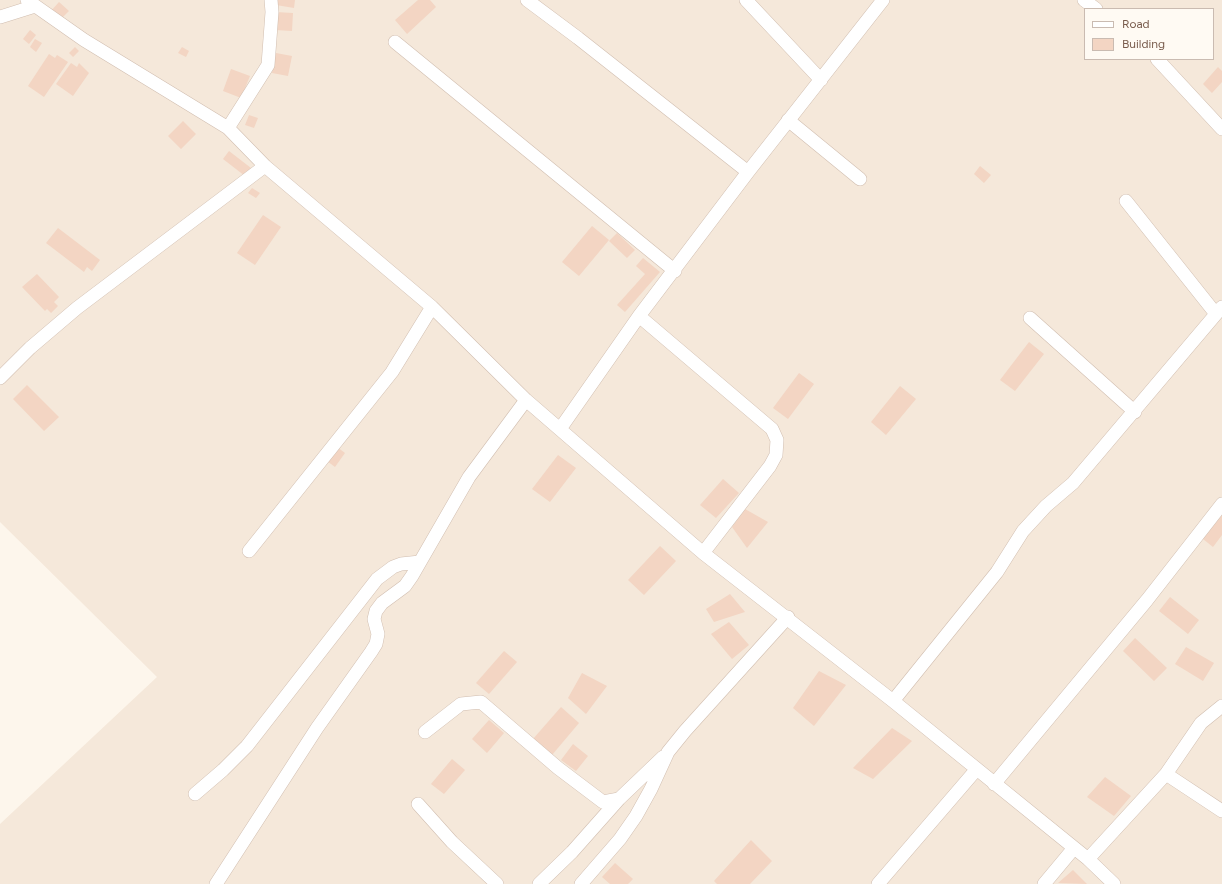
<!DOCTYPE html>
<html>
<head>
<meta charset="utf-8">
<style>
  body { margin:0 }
  #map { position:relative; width:1222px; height:884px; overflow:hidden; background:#fdf6ec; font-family:Figtree,sans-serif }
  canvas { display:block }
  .legend { position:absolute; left:1084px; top:8px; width:130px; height:52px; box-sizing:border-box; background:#fffaf3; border:1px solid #cabbb1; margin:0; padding:5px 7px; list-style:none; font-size:12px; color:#7a5c4d }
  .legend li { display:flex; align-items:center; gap:8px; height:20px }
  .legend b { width:20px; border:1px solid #cabbb1 }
</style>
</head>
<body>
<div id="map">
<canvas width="1222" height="884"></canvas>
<ul class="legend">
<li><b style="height:5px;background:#fff"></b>Road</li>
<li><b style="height:11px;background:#f3d5c3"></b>Building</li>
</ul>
</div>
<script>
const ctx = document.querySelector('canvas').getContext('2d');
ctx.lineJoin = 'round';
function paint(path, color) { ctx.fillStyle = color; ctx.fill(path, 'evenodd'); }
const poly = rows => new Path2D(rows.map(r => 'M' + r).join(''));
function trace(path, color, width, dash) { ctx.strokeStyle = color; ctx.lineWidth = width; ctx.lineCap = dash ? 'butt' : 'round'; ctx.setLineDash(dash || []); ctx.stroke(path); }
const residential = poly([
  [0,0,1222,0,1222,884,0,884,0,824,157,677,0,522],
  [1085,9,1213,9,1213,59,1085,59]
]);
const building = poly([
  [277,0,295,0,294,8,276,5],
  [418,0,430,0,436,7,407,34,395,20],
  [59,2,69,11,61,19,51,11],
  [276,12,293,13,292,31,275,30],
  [30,30,36,35,29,44,23,39],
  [35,39,42,43,36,52,30,47],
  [75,47,79,51,73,57,69,53],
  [182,47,189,51,186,57,178,53],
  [276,53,292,56,288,76,272,73],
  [49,54,55,58,57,55,68,62,44,97,28,86],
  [71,63,77,67,79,63,89,73,73,96,56,84],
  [1218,67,1222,71,1222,82,1212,93,1203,84],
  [231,69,250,76,241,98,223,91],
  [249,115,258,118,254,128,245,125],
  [183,121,196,134,181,149,168,136],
  [229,151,251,168,245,176,223,159],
  [980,166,991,175,984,183,974,174],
  [252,188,260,193,256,198,248,193],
  [263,215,281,227,255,265,237,253],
  [592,226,609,240,579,276,562,262],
  [58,228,100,260,92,271,87,267,84,272,46,243],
  [617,233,635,250,627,258,609,241],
  [643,258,660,272,625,312,617,305,645,274,636,266],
  [37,274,59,297,54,302,58,306,51,313,47,309,45,311,22,287],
  [1029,342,1044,354,1015,391,1000,380],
  [799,373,814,384,788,419,773,408],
  [27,385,59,417,44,431,13,399],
  [900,386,916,399,886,435,871,422],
  [337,447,345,453,335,467,327,461],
  [558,455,576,468,550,502,532,489],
  [723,479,739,493,716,518,700,505],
  [745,509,768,522,747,548,732,527],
  [1222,515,1222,535,1213,547,1203,539],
  [660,546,676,561,644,595,628,580],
  [730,594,745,612,714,622,706,609],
  [1170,597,1199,620,1188,634,1159,611],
  [729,622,749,645,732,659,711,634],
  [1135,638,1167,668,1154,681,1123,651],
  [1186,647,1214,663,1203,681,1175,664],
  [504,651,517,662,489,694,476,683],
  [819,671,846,685,814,726,793,708],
  [582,673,607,686,586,714,568,698],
  [561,707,579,723,552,755,533,739],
  [489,720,504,733,487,753,472,739],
  [892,728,912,741,873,779,853,768],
  [573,744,588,756,576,771,561,760],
  [452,759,465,770,444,794,431,784],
  [1105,777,1131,796,1114,816,1087,797],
  [751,840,772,861,750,884,717,884,714,881],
  [615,863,633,879,628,884,610,884,602,877],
  [1073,870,1087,884,1058,883]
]);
const minor = poly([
  [27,0,84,40,228,128,265,166,432,307,526,400,703,553,893,701,1088,859,1114,884],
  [527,0,578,38,748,172],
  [746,0,821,80],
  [1084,0,1096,9],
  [0,17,35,6],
  [395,42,675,271],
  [1157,59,1222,129],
  [788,120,860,179],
  [228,128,268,65,272,12,271,0],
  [1126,201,1216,314],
  [639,316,772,429,777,440,776,455,770,466,703,553],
  [1030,318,1135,412],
  [0,378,30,348,77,308,265,166],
  [560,429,639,316,748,172,883,0],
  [249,551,392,372,432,307],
  [893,701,997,572,1023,531,1046,506,1073,483,1222,307],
  [425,732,461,704,481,702,558,768,603,802,619,799,663,757],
  [1166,774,1201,723,1222,706],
  [994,784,1147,600,1222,504],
  [195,794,223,770,247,746,377,579,393,567,401,564,420,562],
  [418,804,452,842,497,884],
  [1088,859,1166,774,1222,811],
  [216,884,317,728,371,652,376,644,378,634,374,619,376,611,382,603,405,586,412,576,469,477,526,400],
  [539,884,572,852,619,799],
  [581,884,620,839,636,816,651,789,668,752,685,731,788,617],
  [878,884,976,770],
  [1044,884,1074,848]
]);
paint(residential, '#f5e8da');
paint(building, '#f3d5c3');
trace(minor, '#d1beb0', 14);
trace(minor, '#fff', 13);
</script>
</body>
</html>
